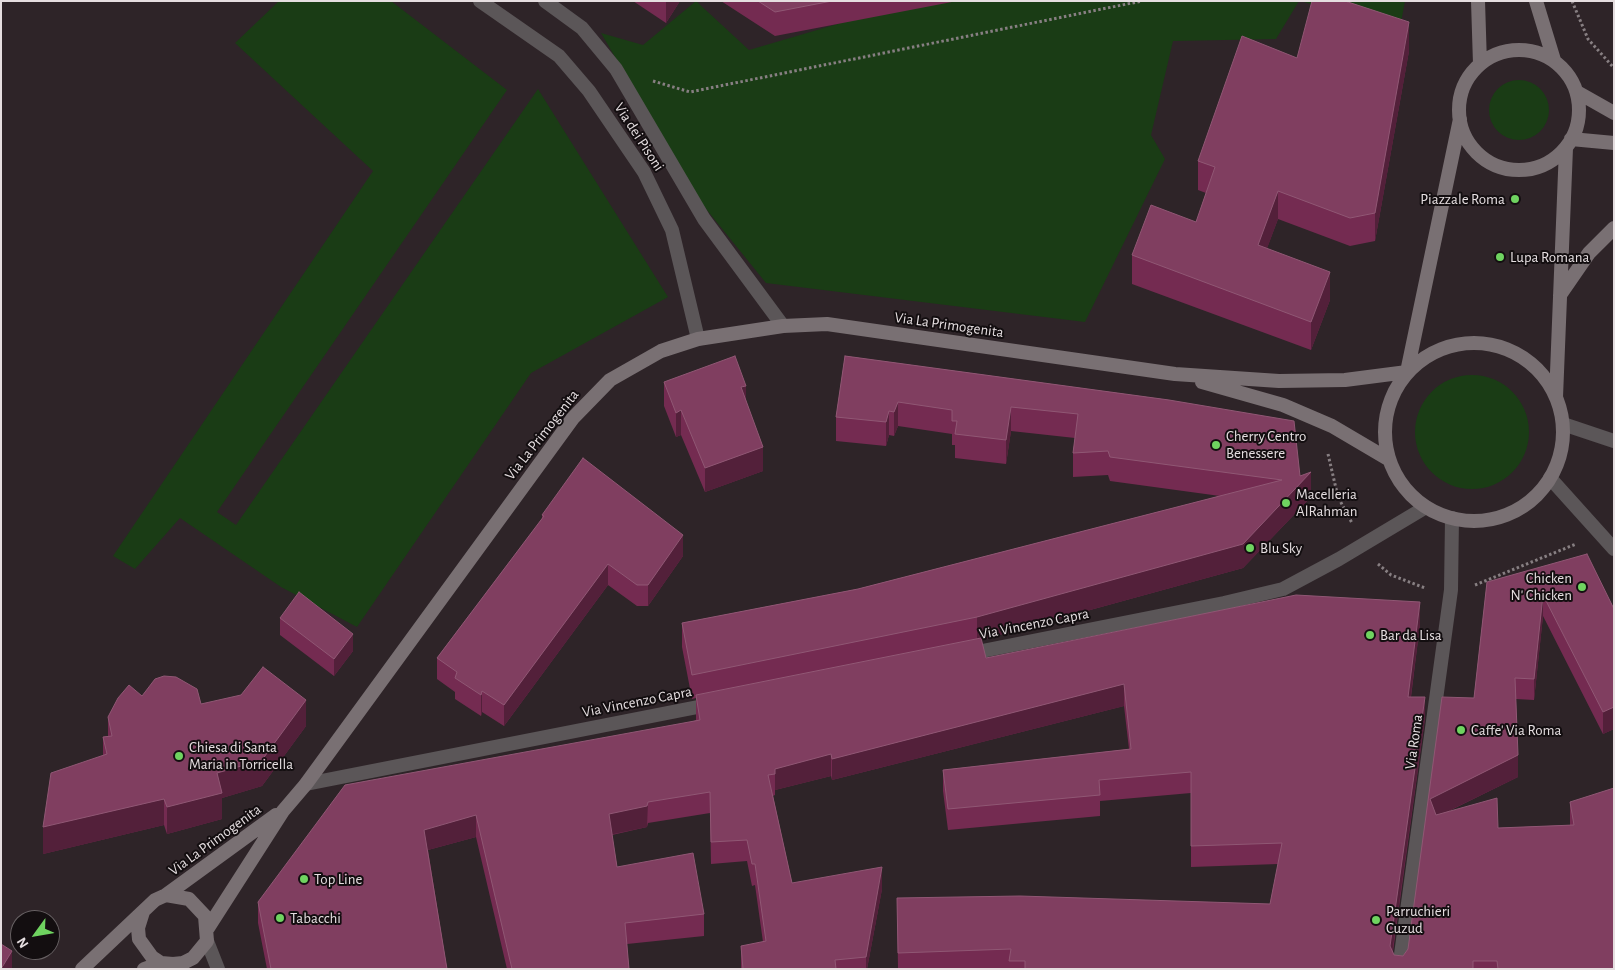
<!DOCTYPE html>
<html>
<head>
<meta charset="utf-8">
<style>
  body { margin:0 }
  #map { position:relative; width:1615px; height:970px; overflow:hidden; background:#2e2428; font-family:"Alegreya Sans",sans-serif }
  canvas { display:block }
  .frame { position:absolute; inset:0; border:2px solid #e5dee0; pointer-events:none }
  .north { position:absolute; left:10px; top:910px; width:50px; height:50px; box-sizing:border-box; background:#130e10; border:1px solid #676163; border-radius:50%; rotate:238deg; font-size:14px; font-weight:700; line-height:20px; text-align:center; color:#e5dee0 }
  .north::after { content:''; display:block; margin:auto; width:18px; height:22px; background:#6fd360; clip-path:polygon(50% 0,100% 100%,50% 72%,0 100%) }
</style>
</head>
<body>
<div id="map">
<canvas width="1615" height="970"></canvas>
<div class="frame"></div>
<div class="north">N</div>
</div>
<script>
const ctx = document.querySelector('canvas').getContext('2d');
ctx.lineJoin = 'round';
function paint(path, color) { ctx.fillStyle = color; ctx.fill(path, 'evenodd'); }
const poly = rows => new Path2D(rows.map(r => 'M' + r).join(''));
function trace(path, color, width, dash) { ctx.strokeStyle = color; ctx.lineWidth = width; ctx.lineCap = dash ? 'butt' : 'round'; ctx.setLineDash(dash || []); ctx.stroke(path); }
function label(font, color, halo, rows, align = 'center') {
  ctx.font = font + ' "Alegreya Sans",sans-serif'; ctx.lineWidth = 4; ctx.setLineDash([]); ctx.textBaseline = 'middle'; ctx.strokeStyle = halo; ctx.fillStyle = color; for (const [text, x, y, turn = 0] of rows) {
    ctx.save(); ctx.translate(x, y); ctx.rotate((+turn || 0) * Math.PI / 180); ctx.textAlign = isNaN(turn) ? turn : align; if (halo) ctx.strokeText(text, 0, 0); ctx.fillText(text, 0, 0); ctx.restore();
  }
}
const green = poly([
  [279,1,391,1,507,90,217,512,236,525,538,89,668,297,531,373,357,627,281,587,180,518,135,569,113,556,373,171,235,43],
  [696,1,749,50,916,1,1299,1,1276,39,1173,41,1151,135,1165,159,1085,322,766,283,698,199,601,33,643,45],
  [1301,1,1405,1,1399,33],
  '1489 110a30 30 0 1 1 60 0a30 30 0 1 1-60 0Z',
  '1415 432a57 57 0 1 1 114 0a57 57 0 1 1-114 0Z'
]);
const path = poly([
  [1572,1,1588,39,1614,68],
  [653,81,690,92,1142,1],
  [1328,454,1338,497,1352,523],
  [1378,564,1391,575,1425,588],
  [1475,585,1576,544]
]);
const minor = poly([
  [480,1,559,56,589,91,644,172,672,230,698,339],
  [545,1,582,28,616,69,704,219,783,326],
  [1563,424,1614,441],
  [1550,478,1614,549],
  [967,654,1224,603,1283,589,1339,559,1426,507],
  [306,784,713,704],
  [207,941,218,969],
  [1399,969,1451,590,1452,518]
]);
const secondary = poly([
  [1478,1,1480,64],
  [1536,1,1554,60],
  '1459 110a60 60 0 1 1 120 0a60 60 0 1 1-120 0Z',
  [1577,92,1614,113],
  [1571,139,1614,143],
  [1560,295,1589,253,1614,228],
  '1385 432a89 89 0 1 1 178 0a89 89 0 1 1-178 0Z',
  [1202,382,1283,405,1332,426,1388,459],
  [1556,397,1566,148],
  [143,912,138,928,139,939,152,957,161,963,173,964,183,963,193,958,207,941,205,916,189,899,166,895],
  [208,928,283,811,306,784,573,418,610,380,661,351,698,339,783,326,827,324,1175,374,1279,381,1345,380,1407,372,1460,119],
  [82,969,155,900,166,895,276,815],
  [144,969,161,963]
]);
const wall = poly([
  [633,1,680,1,666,23],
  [721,1,957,1,775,36],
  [1409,51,1375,241,1350,246,1278,219,1267,248,1330,300,1311,350,1132,284,1132,255,1196,222,1206,193,1198,190,1198,161,1297,58],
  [845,356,1169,400,1300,476,1311,497,1243,568,981,640,986,658,1420,624,1411,697,1425,718,1393,951,1394,955,1403,956,1408,949,1474,698,1487,582,1614,609,1614,729,1603,734,1543,616,1534,700,1516,699,1518,777,1447,812,1498,828,1570,825,1570,802,1614,969,898,969,897,898,1270,904,1278,864,1191,867,1191,793,1100,801,1100,816,948,830,943,791,943,770,1129,749,1124,706,832,780,831,776,775,790,775,795,773,796,792,883,882,889,867,969,741,969,741,946,763,942,755,885,752,886,747,861,711,864,710,813,648,823,647,827,612,835,617,867,704,914,704,936,627,944,629,969,507,969,476,837,428,850,447,969,267,969,258,923,258,902,696,720,696,698,692,699,682,647,682,623,858,589,1220,496,1110,481,1108,475,1073,477,1073,453,1075,438,1011,431,1006,464,955,458,955,445,952,445,952,434,898,426,894,436,889,435,886,446,836,441,836,417],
  [664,382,746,400,763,471,705,492,681,435,676,437,664,406],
  [542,515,683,556,648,606,637,606,608,585,504,726,482,712,481,716,455,699,455,692,437,679,437,658,542,519],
  [280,618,353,651,334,676,280,635],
  [142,696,201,704,306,726,262,786,222,798,222,819,167,834,164,825,43,854,103,755,103,737,108,736,108,717]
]);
const shadedWall = poly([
  [666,1,680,1,666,23],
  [1409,22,1409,51,1375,241,1375,213],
  [1278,191,1278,219,1258,273,1258,245],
  [1330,272,1330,300,1311,350,1311,322],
  [746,386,746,410,741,387],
  [898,402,898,426,894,436,894,412],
  [1011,407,1011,431,1006,464,1006,440],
  [681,410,681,435,676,437,676,413],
  [889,411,889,435,886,446,886,422],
  [763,447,763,471,705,492,705,468],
  [1311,472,1311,497,1243,568,977,641,977,617],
  [683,535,683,556,648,606,648,585],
  [608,564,608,585,504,726,504,705],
  [1543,595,1543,616,1534,700,1534,679],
  [1420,602,1420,624,1408,718,1408,697],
  [353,634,353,651,334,676,334,659],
  [1124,684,1124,706,832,780,832,759],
  [482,691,482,712,481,716,481,695],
  [1425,697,1425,718,1390,968,1390,946],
  [306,700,306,726,262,786,222,798,222,819,167,834,167,807],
  [1614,707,1614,729,1603,734,1603,712],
  [831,754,831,776,775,790,775,769],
  [1518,755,1518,777,1430,820,1430,799],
  [164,799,164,825,43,854,43,827],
  [648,802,647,827,609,835,609,814],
  [476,815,476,837,424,851,424,830],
  [882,867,882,889,867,969,866,969,866,957],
  [12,951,12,969,1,969]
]);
const building = poly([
  [758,1,832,1,775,12,758,1],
  [1312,1,1345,1,1409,22,1375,213,1350,218,1278,191,1258,245,1330,272,1311,322,1132,255,1151,205,1196,222,1215,167,1198,161,1242,36,1297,58,1312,1],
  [735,356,746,386,741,387,763,447,705,468,681,410,676,413,664,382,735,356],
  [845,356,1169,400,1294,421,1300,476,1311,472,1243,544,977,617,692,675,682,623,858,589,1282,480,1110,457,1108,451,1073,453,1078,414,1011,407,1006,440,955,434,957,421,952,421,952,410,898,402,894,412,889,411,886,422,836,417,845,356],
  [583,458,683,535,648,585,637,585,608,564,504,705,482,691,481,695,455,678,457,672,437,658,544,516,542,515,583,458],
  [1587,554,1614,609,1614,707,1603,712,1543,595,1534,679,1515,678,1518,755,1430,799,1436,815,1497,798,1498,828,1574,825,1570,802,1614,788,1614,969,1498,969,1497,961,1473,961,1473,969,1025,969,1025,961,1009,961,1011,949,898,953,897,898,1020,896,1270,904,1282,843,1191,846,1191,772,1099,780,1100,795,948,809,943,770,1131,749,1124,684,832,759,831,754,775,769,775,774,768,775,792,883,882,867,866,957,835,960,836,969,743,969,741,946,766,941,755,864,752,864,747,840,711,842,710,792,648,802,647,806,609,814,617,867,693,853,704,914,625,923,629,969,512,969,476,815,424,830,447,969,271,969,258,902,345,785,700,720,696,695,981,638,986,658,1296,595,1420,602,1408,697,1425,697,1390,946,1394,955,1403,956,1408,949,1442,697,1474,698,1487,582,1587,554],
  [299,592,353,634,334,659,280,618,299,592],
  [263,667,306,700,262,760,217,773,222,793,167,807,164,799,43,827,51,773,107,754,103,737,112,736,108,717,118,698,129,685,142,696,155,679,164,676,176,677,197,689,201,704,241,695,263,667],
  [1,944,12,951,1,969,1,944]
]);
const markers = [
  [1515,199,5,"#6fd360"],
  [1500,257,5,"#6fd360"],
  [1216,445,5,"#6fd360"],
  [1286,503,5,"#6fd360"],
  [1250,548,5,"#6fd360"],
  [1582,587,5,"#6fd360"],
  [1370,635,5,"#6fd360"],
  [1461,730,5,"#6fd360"],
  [179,756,5,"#6fd360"],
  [304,879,5,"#6fd360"],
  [280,918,5,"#6fd360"],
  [1376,920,5,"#6fd360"]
];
const streetNames = [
  ["Via dei Pisoni",639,137,57],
  ["Via La Primogenita",949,325,8],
  ["Via La Primogenita",542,435,-52],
  ["Via Vincenzo Capra",1034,624,-11],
  ["Via Vincenzo Capra",637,702,-11],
  ["Via Roma",1414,742,-82],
  ["Via La Primogenita",215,840,-36]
];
const poiNames = [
  ["Piazzale Roma",1505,199,"right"],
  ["Lupa Romana",1510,257],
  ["Cherry Centro",1226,436],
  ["Benessere",1226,453],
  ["Macelleria",1296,494],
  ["AlRahman",1296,511],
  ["Blu Sky",1260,548],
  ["Chicken",1572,578,"right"],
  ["N' Chicken",1572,595,"right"],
  ["Bar da Lisa",1380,635],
  ["Caffe' Via Roma",1471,730],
  ["Chiesa di Santa",189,747],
  ["Maria in Torricella",189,764],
  ["Top Line",314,879],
  ["Parruchieri",1386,911],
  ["Cuzud",1386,928],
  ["Tabacchi",290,918]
];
paint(green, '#1a3c15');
trace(path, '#877f82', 3, [2.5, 2.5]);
trace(minor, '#5b5658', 14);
trace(secondary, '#797073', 14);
paint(wall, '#742b51');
paint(shadedWall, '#53203a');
paint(building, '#803e60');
trace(building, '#905774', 1);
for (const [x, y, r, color] of markers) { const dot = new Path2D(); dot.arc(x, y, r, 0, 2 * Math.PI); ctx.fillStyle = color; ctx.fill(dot); trace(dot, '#130e10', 2); }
label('15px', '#e5dee0', '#130e10', streetNames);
label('15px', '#e5dee0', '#130e10', poiNames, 'left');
</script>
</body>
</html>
